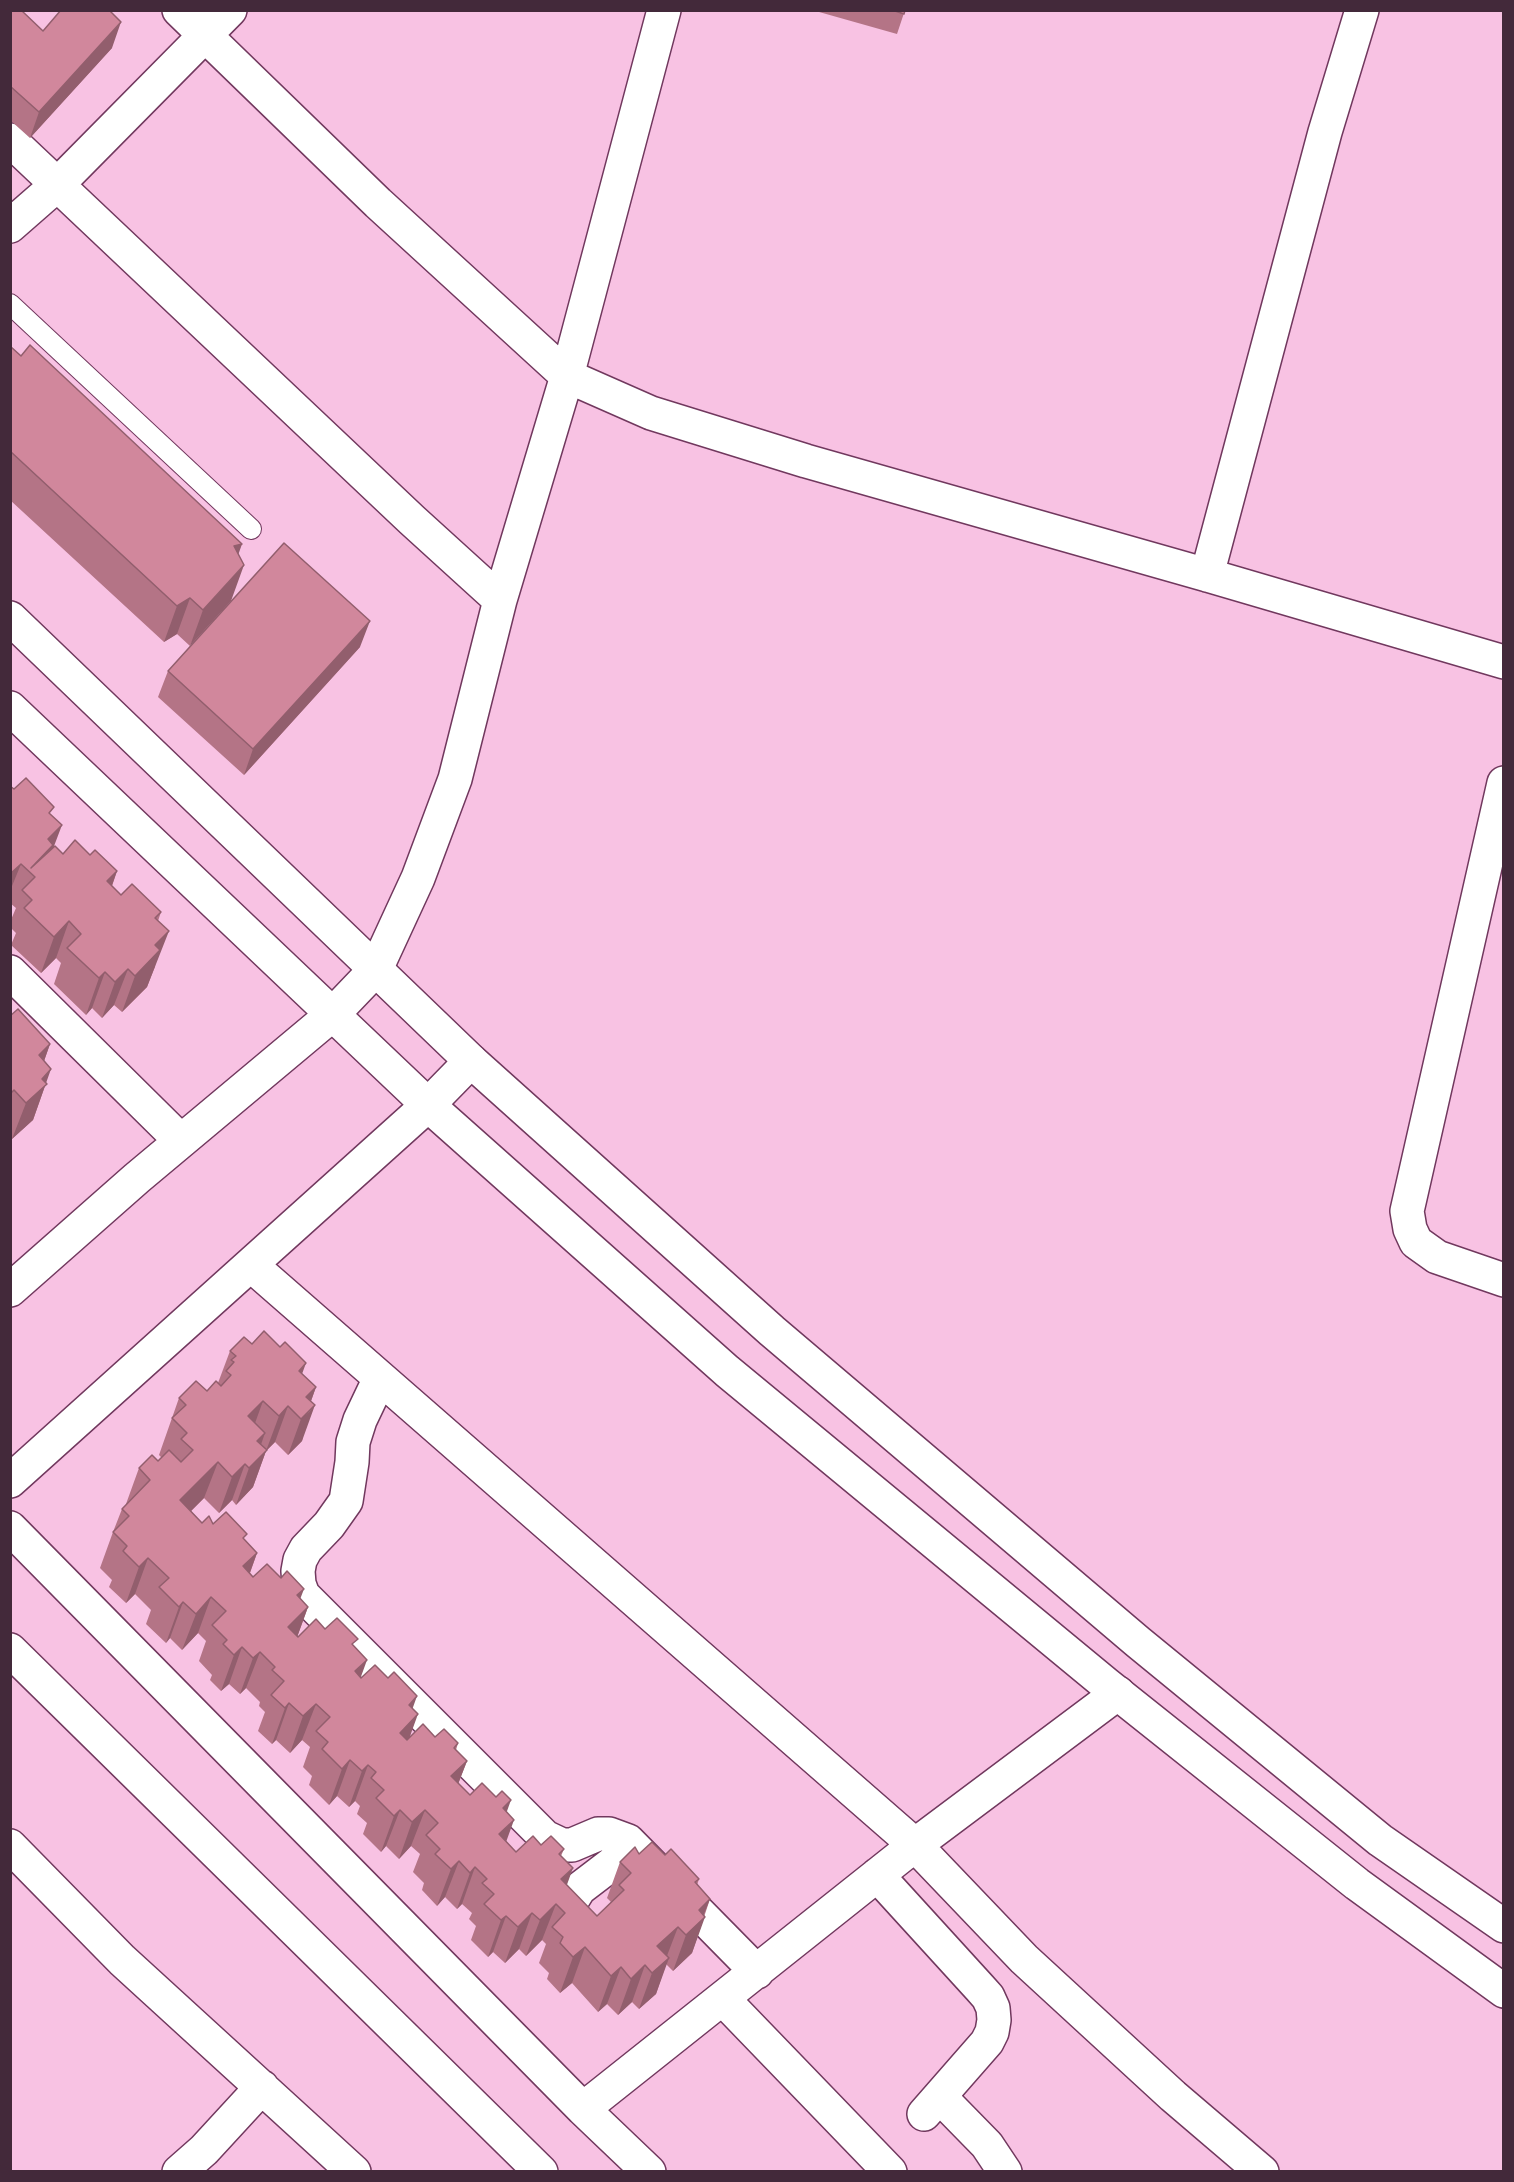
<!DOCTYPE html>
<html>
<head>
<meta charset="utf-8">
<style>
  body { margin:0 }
  #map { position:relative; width:1514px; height:2182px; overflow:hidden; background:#f8c2e3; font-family:Literata,serif }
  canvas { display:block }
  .frame { position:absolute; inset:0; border:12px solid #43293a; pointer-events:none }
</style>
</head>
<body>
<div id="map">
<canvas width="1514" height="2182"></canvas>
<div class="frame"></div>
</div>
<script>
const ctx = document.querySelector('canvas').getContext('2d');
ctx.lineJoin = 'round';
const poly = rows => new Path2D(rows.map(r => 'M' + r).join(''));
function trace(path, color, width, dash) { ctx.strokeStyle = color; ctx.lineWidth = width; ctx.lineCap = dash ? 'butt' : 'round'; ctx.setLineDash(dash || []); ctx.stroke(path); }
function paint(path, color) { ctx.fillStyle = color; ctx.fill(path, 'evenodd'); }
const lane = poly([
  [10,304,251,529]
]);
const street = poly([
  [179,10,378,203,567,376,651,413,806,461,1207,575,1504,662],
  [10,140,412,520,500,600],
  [10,226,58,184,230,10],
  [1207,575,1325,132,1362,10],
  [1504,783,1407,1211,1410,1229,1416,1242,1437,1257,1504,1280],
  [10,972,181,1141],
  [251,1265,915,1845,1024,1959,1173,2096,1262,2172],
  [10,1290,137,1178,333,1014,376,969,418,878,455,779,500,600,567,376,664,10],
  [380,1378,360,1420,353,1442,352,1462,346,1501,329,1525,306,1549,300,1560,298,1571,299,1584,303,1595,545,1837,562,1845,572,1845,598,1834,609,1834,628,1841,757,1972],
  [10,1481,428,1105,471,1061],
  [10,1528,583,2109,649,2172],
  [10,1650,541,2172],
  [10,1846,122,1960,354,2172],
  [877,1875,980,1988,988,1997,993,2008,994,2020,992,2032,987,2042,924,2114],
  [563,1923,566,1910,579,1889,634,1847],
  [723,1999,890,2172],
  [940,2097,987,2145,1005,2172],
  [583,2109,915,1845,1118,1693],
  [179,2172,204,2150,262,2087]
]);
const secondary = poly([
  [10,618,471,1061,772,1331,1138,1642,1380,1840,1504,1926],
  [10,708,428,1105,727,1371,1106,1684,1357,1884,1504,1991]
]);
const wall = poly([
  [10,10,43,31,112,48,30,138,10,120],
  [812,10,905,10,897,34],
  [10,346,242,544,190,646,177,634,164,642,10,500],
  [360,647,244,775,158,697,168,671],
  [10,786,51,815,54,847,63,854,90,855,117,871,112,886,121,895,161,912,158,921,155,967,154,969,147,987,122,1012,114,1005,102,1018,92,1008,86,1015,54,984,61,963,56,958,41,973,11,945,16,933,10,927,10,922,16,908,10,903],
  [10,1016,50,1044,44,1061,46,1083,33,1120,12,1139,10,1137],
  [252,1344,302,1374,316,1387,311,1401,302,1441,288,1455,275,1442,266,1451,253,1487,236,1505,232,1500,219,1513,204,1498,191,1511,202,1523,213,1524,245,1540,257,1553,250,1573,253,1577,300,1599,308,1607,297,1637,325,1629,355,1647,361,1677,413,1708,410,1738,435,1737,458,1743,456,1750,467,1761,458,1784,470,1795,507,1812,506,1841,516,1852,541,1845,564,1849,561,1856,567,1885,597,1916,611,1902,607,1898,620,1862,639,1854,665,1855,699,1879,697,1885,710,1899,692,1953,673,1971,666,1964,656,1994,639,2009,632,2002,618,2015,607,2004,598,2012,572,1983,560,1993,547,1979,549,1973,539,1963,546,1944,542,1940,526,1956,519,1949,505,1963,493,1952,488,1957,471,1940,476,1926,469,1919,472,1913,462,1904,457,1909,445,1897,437,1906,422,1890,424,1883,413,1872,420,1854,411,1846,399,1859,386,1846,381,1852,363,1834,367,1823,357,1814,360,1806,355,1801,349,1807,337,1796,329,1805,309,1785,312,1776,303,1767,310,1747,302,1740,290,1753,276,1740,272,1744,258,1731,265,1712,259,1706,260,1702,246,1688,240,1694,229,1684,221,1691,210,1680,212,1675,199,1661,206,1641,198,1633,182,1650,170,1638,166,1643,146,1624,151,1610,135,1594,126,1603,109,1587,112,1580,100,1568,113,1532,122,1509,126,1505,126,1504,139,1468,158,1461,162,1458,159,1455,179,1398,207,1391,218,1383,230,1351]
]);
const shadedWall = poly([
  [121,22,112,48,30,138,39,112],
  [242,544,229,581,234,546],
  [244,565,231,601,190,646,203,610],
  [190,598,177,634,164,642,177,606],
  [370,621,360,647,244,775,253,749],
  [62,825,48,862,30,892,48,839],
  [21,864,10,891,10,874],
  [117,871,104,908,107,881],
  [69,921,56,958,41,973,54,937],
  [169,931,147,987,122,1012,135,976,155,945],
  [128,969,114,1005,102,1018,115,982],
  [105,972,92,1008,86,1015,99,978],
  [50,1044,37,1081,39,1055],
  [51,1069,33,1120,12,1139,26,1103,42,1079],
  [306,1363,293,1399,299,1371],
  [316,1387,306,1415,315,1405,302,1441,288,1455,301,1419,306,1397],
  [263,1401,250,1437,248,1416],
  [288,1406,275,1442,266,1451,253,1487,236,1505,249,1468,257,1441,265,1433,255,1462,266,1451,279,1416],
  [218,1462,204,1498,166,1536,180,1500],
  [245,1464,232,1500,219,1513,232,1477],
  [257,1553,244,1589,243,1566],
  [148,1558,135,1594,126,1603,139,1567],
  [304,1589,291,1623,308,1607,295,1643,275,1663,297,1595],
  [211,1597,198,1633,182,1650,196,1614],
  [183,1602,170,1638,166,1643,179,1607],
  [242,1647,229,1684,221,1691,234,1655],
  [260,1652,246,1688,240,1694,253,1658],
  [367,1660,354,1696,355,1671],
  [417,1696,406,1727,418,1714,405,1750,387,1769,409,1705],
  [289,1703,276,1740,272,1744,285,1708],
  [316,1704,302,1740,290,1753,303,1716],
  [350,1760,337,1796,329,1805,342,1769],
  [467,1761,453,1797,451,1776],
  [368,1765,355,1801,349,1807,362,1771],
  [511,1800,498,1836,503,1808],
  [400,1810,386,1846,381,1852,394,1816],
  [425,1810,411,1846,399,1859,412,1822],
  [514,1820,501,1856,499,1834],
  [459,1861,445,1897,437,1906,451,1869],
  [475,1867,462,1904,457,1909,470,1873],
  [573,1868,560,1904,556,1904,542,1940,526,1956,540,1920,561,1879],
  [710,1899,702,1919,705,1917,692,1953,673,1971,686,1935,699,1910],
  [532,1913,519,1949,505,1963,518,1927],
  [506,1916,493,1952,488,1957,501,1920],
  [678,1927,665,1961,669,1958,656,1994,639,2009,652,1973,657,1946],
  [585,1947,572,1983,560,1993,573,1957],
  [645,1965,632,2002,618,2015,631,1979],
  [621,1967,607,2004,598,2012,611,1976]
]);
const building = poly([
  [10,10,21,10,43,31,61,10,109,10,121,22,39,112,10,86,10,10],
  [892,10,905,10,904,14,892,10],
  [30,345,242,544,234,546,244,565,203,610,190,598,177,606,10,451,10,346,21,356,30,345],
  [284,543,370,621,253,749,168,671,284,543],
  [26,778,54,807,49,813,62,825,48,839,53,845,31,868,55,846,63,854,75,840,90,855,95,850,117,871,107,881,121,895,132,884,161,912,155,918,169,931,155,945,160,950,135,976,128,969,115,982,105,972,99,978,67,948,81,934,69,921,54,937,24,908,32,900,22,890,35,877,21,864,10,874,10,786,14,789,26,778],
  [18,1009,50,1044,39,1055,51,1069,42,1079,47,1084,26,1103,14,1090,10,1094,10,1016,18,1009],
  [264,1331,280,1347,285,1342,306,1363,299,1371,316,1387,306,1397,315,1405,301,1419,288,1406,279,1416,263,1401,248,1416,265,1433,257,1441,267,1450,249,1468,245,1464,232,1477,218,1462,180,1500,202,1523,209,1516,213,1524,226,1512,247,1534,243,1538,257,1553,243,1566,253,1577,267,1564,281,1578,287,1571,304,1589,297,1595,308,1607,288,1627,298,1637,316,1619,325,1629,337,1618,358,1639,352,1644,367,1660,355,1671,361,1678,375,1665,388,1678,394,1672,417,1696,409,1705,418,1714,400,1733,407,1740,423,1724,435,1737,444,1729,458,1743,454,1748,467,1761,451,1776,470,1795,482,1783,496,1797,502,1791,511,1800,503,1808,514,1820,499,1834,516,1852,533,1836,541,1845,551,1836,564,1849,559,1854,573,1868,561,1879,597,1916,624,1890,619,1885,631,1873,620,1862,635,1847,639,1854,652,1842,665,1855,671,1849,699,1879,695,1882,710,1899,699,1910,705,1917,686,1935,678,1927,657,1946,669,1958,652,1973,645,1965,631,1979,621,1967,611,1976,585,1947,573,1957,560,1943,563,1937,552,1927,565,1913,556,1904,540,1920,532,1913,518,1927,506,1916,501,1920,484,1904,494,1894,482,1883,487,1879,475,1867,470,1873,459,1861,451,1869,435,1854,440,1849,426,1835,438,1823,425,1810,412,1822,400,1810,394,1816,376,1798,384,1790,371,1778,376,1772,368,1765,362,1771,350,1760,342,1769,322,1749,328,1742,316,1731,330,1717,316,1704,303,1716,289,1703,285,1708,271,1695,284,1681,272,1670,275,1667,260,1652,253,1658,242,1647,234,1655,223,1644,227,1640,212,1625,226,1611,211,1597,196,1614,183,1602,179,1607,159,1587,169,1578,148,1558,139,1567,123,1551,127,1546,113,1532,129,1516,122,1509,150,1480,139,1468,152,1455,158,1461,169,1450,181,1462,193,1450,181,1439,187,1433,172,1418,186,1405,179,1398,196,1381,207,1391,216,1381,221,1386,231,1375,226,1371,234,1362,231,1360,236,1356,230,1351,244,1337,252,1344,264,1331]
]);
trace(lane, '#71385e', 22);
trace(street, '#71385e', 36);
trace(secondary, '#71385e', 36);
trace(lane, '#fff', 20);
trace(street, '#fff', 33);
trace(secondary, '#fff', 33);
paint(wall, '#b47486');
paint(shadedWall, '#925e6d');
paint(building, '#d1879c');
trace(building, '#925e6d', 1.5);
</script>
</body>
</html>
